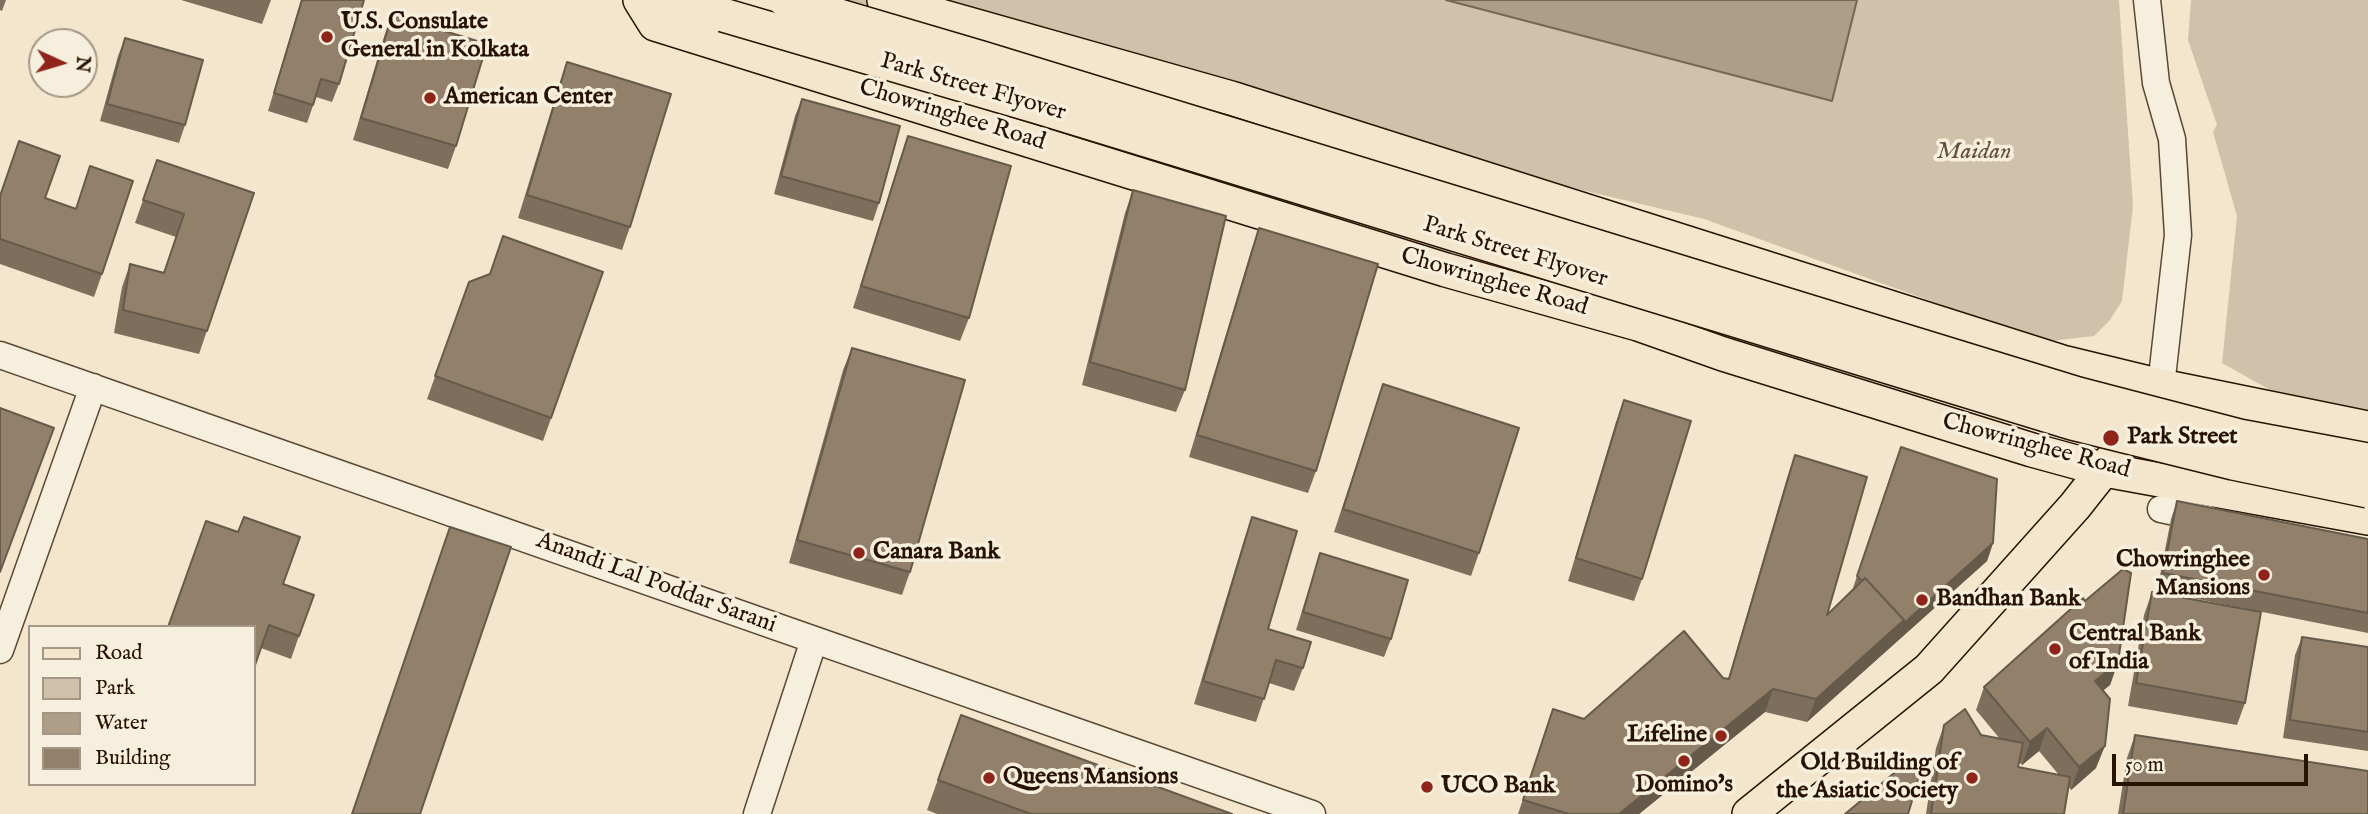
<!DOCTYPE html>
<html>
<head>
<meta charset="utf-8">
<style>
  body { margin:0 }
  #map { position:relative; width:2368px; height:814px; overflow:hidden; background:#f3e6cd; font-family:"IM FELL English",serif }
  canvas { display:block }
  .legend { position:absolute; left:28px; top:625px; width:228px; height:161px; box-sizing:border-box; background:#f7efde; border:2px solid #a49785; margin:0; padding:9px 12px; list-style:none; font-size:21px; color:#281200 }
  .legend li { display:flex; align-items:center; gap:14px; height:35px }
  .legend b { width:35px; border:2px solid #a49785 }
  .north { position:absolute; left:28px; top:28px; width:70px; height:70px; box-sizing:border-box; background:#f7efde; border:2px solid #a49785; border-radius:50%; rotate:94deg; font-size:19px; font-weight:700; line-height:28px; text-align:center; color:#281200 }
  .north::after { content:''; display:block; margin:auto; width:24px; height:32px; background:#8f2418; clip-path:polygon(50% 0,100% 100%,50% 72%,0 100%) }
  .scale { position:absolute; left:2112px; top:754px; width:196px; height:32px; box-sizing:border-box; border:4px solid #281200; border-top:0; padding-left:9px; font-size:21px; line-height:24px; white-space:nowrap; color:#281200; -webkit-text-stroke:5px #f7efde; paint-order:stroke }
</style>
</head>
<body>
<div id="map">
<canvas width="2368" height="814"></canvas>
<ul class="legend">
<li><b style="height:9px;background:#f3e6cd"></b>Road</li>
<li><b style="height:19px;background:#d0c2aa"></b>Park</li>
<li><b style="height:19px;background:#ae9e87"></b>Water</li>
<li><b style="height:19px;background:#92806b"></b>Building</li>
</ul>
<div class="north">N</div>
<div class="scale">50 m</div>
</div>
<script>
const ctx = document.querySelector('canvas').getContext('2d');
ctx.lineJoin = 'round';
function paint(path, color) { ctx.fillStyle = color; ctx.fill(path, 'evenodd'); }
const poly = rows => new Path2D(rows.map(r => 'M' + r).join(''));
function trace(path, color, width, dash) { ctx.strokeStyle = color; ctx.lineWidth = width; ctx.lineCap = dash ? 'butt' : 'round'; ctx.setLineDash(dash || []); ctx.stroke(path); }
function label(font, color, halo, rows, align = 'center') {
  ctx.font = font + ' "IM FELL English",serif'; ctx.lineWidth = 7; ctx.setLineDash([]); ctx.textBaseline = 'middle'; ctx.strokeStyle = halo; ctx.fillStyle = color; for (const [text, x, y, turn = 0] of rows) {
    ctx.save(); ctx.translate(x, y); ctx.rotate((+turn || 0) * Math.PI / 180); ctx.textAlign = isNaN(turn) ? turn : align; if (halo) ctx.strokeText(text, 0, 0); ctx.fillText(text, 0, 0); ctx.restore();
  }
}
const green = poly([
  [813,0,2119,0,2133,206,2122,301,2110,320,2094,336,2051,341,2033,338,1704,219,1060,66],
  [2191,0,2368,0,2368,416,2297,405,2222,363,2237,216,2213,132,2217,125,2188,40]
]);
const water = poly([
  [1446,0,1857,0,1832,101,1446,0]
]);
const minor = poly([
  [2147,0,2156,83,2172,139,2178,235,2161,386],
  [0,355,1312,814],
  [2161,509,2208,519],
  [0,650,93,387],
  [757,814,814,640]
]);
const major = poly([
  [640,0,655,24,1446,270,1638,324,1723,354,2032,450,2105,470,2368,518],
  [667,0,723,15],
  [884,0,1231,98,2062,362,2161,386,2368,428],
  [1749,814,1929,669,2075,506,2116,454]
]);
const majorBridge = poly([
  [785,0,982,58,2078,394,2239,436,2368,460],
  [723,15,1038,107,2072,423,2233,463,2368,491]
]);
const wall = poly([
  [0,0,6,0,2,11,0,10],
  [181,0,271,0,262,24],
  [301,0,364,0,339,84,332,102,316,97,307,123,268,111],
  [392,15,456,146,448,169,353,140,384,37],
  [125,38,185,125,179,143,100,121,118,56],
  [567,62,630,227,622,250,518,218,559,85],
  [802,99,879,203,873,221,774,194,795,116],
  [908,136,969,318,960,341,853,308,900,159],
  [157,160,254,193,199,354,114,333,122,287,130,264,164,273,176,237,135,223],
  [1133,190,1185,390,1176,412,1082,385,1125,213],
  [0,195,102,274,94,297,0,264],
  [1259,228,1316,471,1308,493,1189,457,1251,251],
  [603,272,543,441,427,399,469,282],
  [852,348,910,572,902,595,789,563,843,370],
  [1383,384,1479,553,1471,576,1334,532],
  [1624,400,1642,579,1634,601,1568,581,1616,422],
  [1795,455,1827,615,1852,591,1894,465,1993,543,1987,561,1807,722,1765,712,1639,814,1518,814,1553,709,1584,719,1723,678,1728,679,1787,478],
  [2177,501,2368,539,2368,633,2157,591,2171,519],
  [1252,517,1268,629,1303,668,1294,691,1269,683,1256,722,1194,704,1244,540],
  [1320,553,1391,639,1384,657,1296,630],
  [283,584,299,636,291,659,261,648,254,668,254,627],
  [2152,592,2245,703,2237,725,2128,706,2144,615],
  [2302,637,2368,647,2368,751,2283,738,2295,655],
  [2118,662,2110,685,2103,690,2096,768,2071,790,2069,787,2064,814,1926,814,1936,748,1944,725,1981,735,2000,739,1976,710,1984,687],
  [2039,751,2059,775,2018,767,2019,762,2022,765],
  [961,715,1232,814,937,814,927,810],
  [2135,735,2368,814,2118,814,2127,758]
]);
const shadedWall = poly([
  [1993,543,1987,561,1807,722,1816,699,1904,620],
  [2118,662,2110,685,2087,704,2095,681],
  [1773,689,1765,712,1639,814,1619,814],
  [2047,728,2039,751,2022,765,2030,742],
  [2105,746,2096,768,2071,790,2079,767]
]);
const building = poly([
  [302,0,364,0,339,84,321,79,313,105,274,93,302,0],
  [392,15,487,44,456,146,361,118,392,15],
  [125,38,203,60,185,125,107,104,125,38],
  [567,62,671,94,630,227,527,195,567,62],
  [802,99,900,126,879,203,781,176,802,99],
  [908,136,1011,166,969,318,861,286,908,136],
  [19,141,60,156,45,198,76,209,90,166,133,181,102,274,0,239,0,196,19,141],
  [157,160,254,193,207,331,123,310,130,264,164,273,184,214,143,200,157,160],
  [1133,190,1226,216,1185,390,1090,362,1133,190],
  [1259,228,1378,264,1316,471,1197,435,1259,228],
  [503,236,603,272,551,418,435,376,469,282,490,274,503,236],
  [852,348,965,380,910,572,797,540,852,348],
  [1383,384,1519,428,1479,553,1343,509,1383,384],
  [1624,400,1691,421,1642,579,1576,558,1624,400],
  [0,408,54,428,0,572,0,408],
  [1901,447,1997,479,1993,543,1902,625,1904,620,1865,578,1862,581,1857,576,1901,447],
  [1795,455,1867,477,1827,615,1865,578,1904,620,1816,699,1773,689,1619,814,1569,814,1523,800,1553,709,1584,719,1684,631,1723,678,1729,679,1795,455],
  [2177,501,2368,539,2368,613,2163,573,2177,501],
  [244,517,300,537,283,584,314,595,299,636,269,625,254,668,254,627,168,627,206,521,238,532,244,517],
  [1252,517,1297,531,1268,629,1311,642,1303,668,1276,660,1264,699,1203,681,1252,517],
  [450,527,511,547,420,814,352,814,450,527],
  [1320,553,1408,580,1391,639,1303,612,1320,553],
  [2123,569,2131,573,2118,662,2095,681,2110,699,2105,746,2079,767,2047,728,2030,742,1984,687,2083,598,2085,601,2123,569],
  [2152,592,2261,612,2245,703,2136,683,2152,592],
  [2302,637,2368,647,2368,732,2290,720,2302,637],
  [1965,709,1981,735,2023,743,2018,767,2070,777,2064,814,1931,814,1944,725,1965,709],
  [961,715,1232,814,1031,814,938,780,961,715],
  [2135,735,2368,771,2368,814,2123,814,2135,735],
  [1911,759,1921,771,1908,814,1845,814,1911,759]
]);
const markers = [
  [327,37,7,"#8f2418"],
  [430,98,7,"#8f2418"],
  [2111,438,9,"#8f2418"],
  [859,553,7,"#8f2418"],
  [2264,575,7,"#8f2418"],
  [1922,600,7,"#8f2418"],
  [2055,649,7,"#8f2418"],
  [1721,736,7,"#8f2418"],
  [1684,761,7,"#8f2418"],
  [989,778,7,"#8f2418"],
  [1972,778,7,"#8f2418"],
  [1427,787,7,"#8f2418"]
];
const poiNames = [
  ["U.S. Consulate",341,23],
  ["General in Kolkata",341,51],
  ["American Center",444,98],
  ["Park Street",2127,438],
  ["Canara Bank",873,553],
  ["Chowringhee",2250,561,"right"],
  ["Mansions",2250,589,"right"],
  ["Bandhan Bank",1936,600],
  ["Central Bank",2069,635],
  ["of India",2069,663],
  ["Lifeline",1707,736,"right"],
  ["Old Building of",1958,764,"right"],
  ["the Asiatic Society",1958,792,"right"],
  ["Queens Mansions",1003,778],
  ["Domino's",1684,786,"center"],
  ["UCO Bank",1441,787]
];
const streetNames = [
  ["Park Street Flyover",973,88,16],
  ["Chowringhee Road",952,116,17],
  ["Park Street Flyover",1515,253,17],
  ["Chowringhee Road",1494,283,16],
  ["Chowringhee Road",2036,447,15],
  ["Anandi Lal Poddar Sarani",656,584,20]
];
const parkNames = [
  ["Maidan",1974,153]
];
paint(green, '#d0c2aa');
paint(water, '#ae9e87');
trace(water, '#786651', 2);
trace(minor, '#5b4733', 29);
trace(major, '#281200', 36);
trace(minor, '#f7efde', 26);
trace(major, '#f3e6cd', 33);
trace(majorBridge, '#281200', 36, []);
trace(majorBridge, '#f3e6cd', 33);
paint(wall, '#7e6e5c');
paint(shadedWall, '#665a4b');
paint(building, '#92806b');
trace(building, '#665a4b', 2);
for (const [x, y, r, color] of markers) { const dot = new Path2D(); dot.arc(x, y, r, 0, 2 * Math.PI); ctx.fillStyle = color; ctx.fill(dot); trace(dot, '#f7efde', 2.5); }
label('bold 24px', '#281200', '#f7efde', poiNames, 'left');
label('24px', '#281200', '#f7efde', streetNames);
label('italic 24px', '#63503c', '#f7efde', parkNames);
</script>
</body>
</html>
